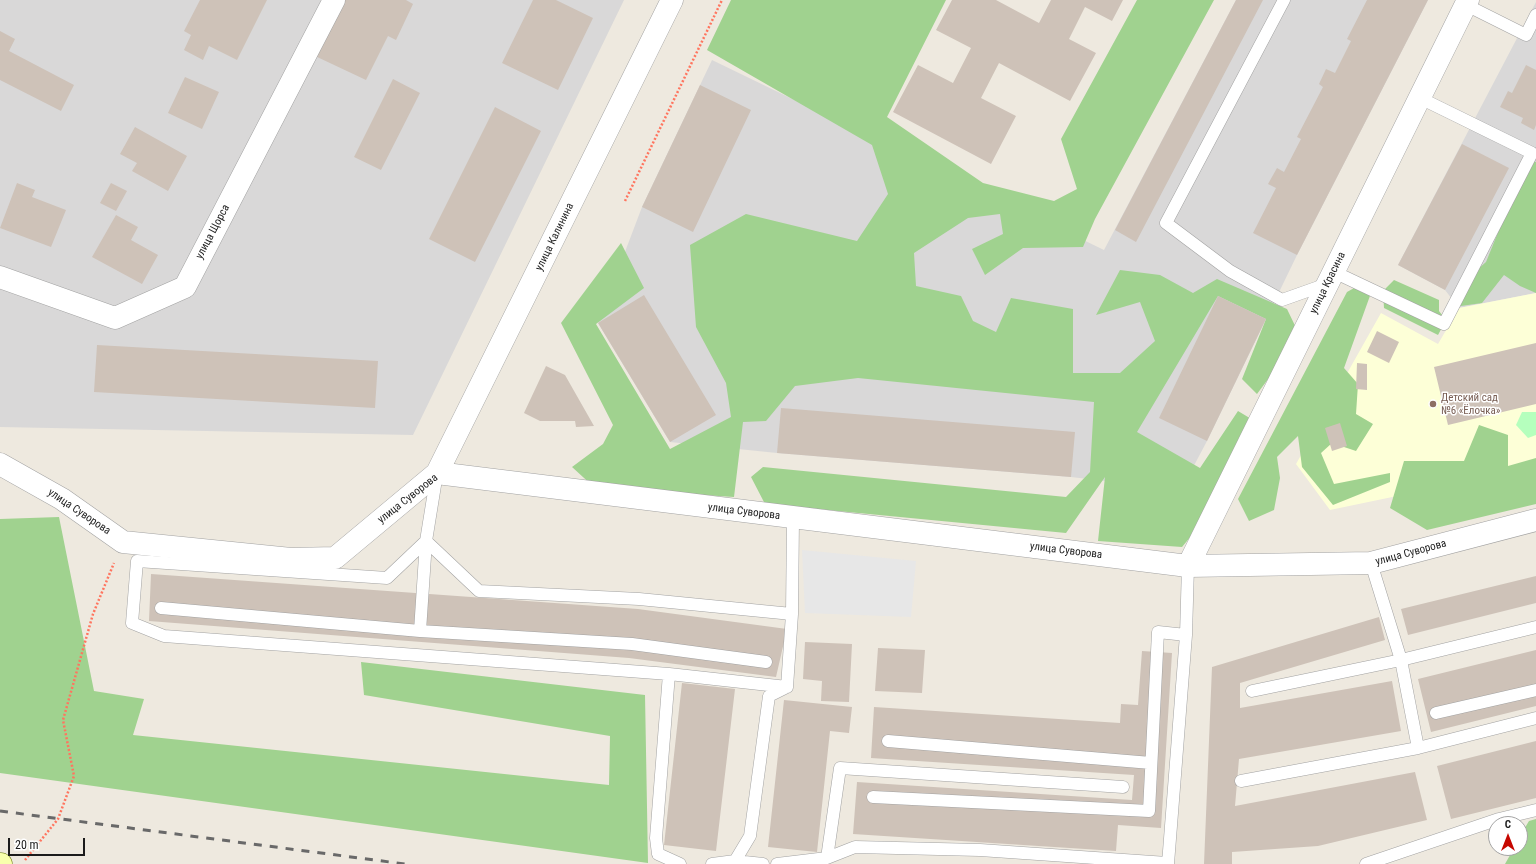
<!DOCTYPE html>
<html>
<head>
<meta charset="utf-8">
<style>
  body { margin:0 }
  #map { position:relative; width:1536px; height:864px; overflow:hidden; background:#eee9df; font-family:"Roboto Condensed",sans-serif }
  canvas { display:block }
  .north { position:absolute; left:1488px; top:816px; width:40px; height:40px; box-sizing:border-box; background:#fff; border:1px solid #a4a4a4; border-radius:50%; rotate:0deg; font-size:11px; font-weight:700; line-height:16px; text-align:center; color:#1b1b1b }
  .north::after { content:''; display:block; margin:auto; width:14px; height:18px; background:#c60700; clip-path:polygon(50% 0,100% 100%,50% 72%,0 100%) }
  .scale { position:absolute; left:8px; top:838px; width:77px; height:18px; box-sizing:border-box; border:2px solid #1b1b1b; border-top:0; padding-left:5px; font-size:12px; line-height:14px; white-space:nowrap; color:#1b1b1b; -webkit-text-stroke:3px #fff; paint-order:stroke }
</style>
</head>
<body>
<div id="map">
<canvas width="1536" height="864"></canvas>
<div class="north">С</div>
<div class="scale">20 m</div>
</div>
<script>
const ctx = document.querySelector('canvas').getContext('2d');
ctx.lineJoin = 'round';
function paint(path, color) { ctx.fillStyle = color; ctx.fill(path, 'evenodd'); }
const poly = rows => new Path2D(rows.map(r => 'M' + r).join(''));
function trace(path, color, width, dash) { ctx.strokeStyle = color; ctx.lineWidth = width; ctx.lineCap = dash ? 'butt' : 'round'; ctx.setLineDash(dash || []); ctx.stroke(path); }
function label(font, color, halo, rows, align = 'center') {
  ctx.font = font + ' "Roboto Condensed",sans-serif'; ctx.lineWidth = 3; ctx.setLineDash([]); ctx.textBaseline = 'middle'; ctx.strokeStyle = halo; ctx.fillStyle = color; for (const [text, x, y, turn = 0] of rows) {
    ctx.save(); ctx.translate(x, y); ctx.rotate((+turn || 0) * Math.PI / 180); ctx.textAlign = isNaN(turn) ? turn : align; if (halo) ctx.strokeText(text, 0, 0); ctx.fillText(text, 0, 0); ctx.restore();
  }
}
const residential = poly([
  [0,0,624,0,413,435,0,427],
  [1236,0,1428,0,1297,255,1207,441,1181,490,1071,477,777,453,670,442,598,323,642,207,712,60,1104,250],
  [1536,2,1536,293,1459,308,1445,290,1398,265]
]);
const education = poly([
  [1536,293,1536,467,1330,510,1296,464,1381,313,1438,344,1459,308]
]);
const forest = poly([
  [731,0,946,0,887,117,983,183,1054,201,1077,189,1061,139,1137,0,1214,0,1095,219,1083,247,1023,248,985,275,972,249,1003,234,1000,214,968,218,914,253,916,286,961,296,973,321,996,332,1011,298,1073,309,1073,373,1120,373,1155,341,1140,302,1096,315,1120,270,1160,275,1193,293,1217,279,1287,309,1300,336,1257,394,1242,379,1266,319,1218,296,1137,432,1200,468,1238,411,1253,420,1211,512,1182,547,1098,541,1105,477,1066,533,765,504,751,477,763,467,1066,497,1090,472,1094,402,858,378,795,386,766,421,743,422,734,497,595,488,572,467,603,444,613,425,561,323,621,243,644,288,596,324,670,449,731,417,726,383,696,327,690,245,746,214,857,241,888,194,872,145,707,50],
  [1527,161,1536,162,1536,293,1520,286,1504,275,1482,303,1454,307,1458,287,1486,262],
  [1394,280,1439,300,1439,311,1446,320,1438,335,1384,308,1383,291],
  [1363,283,1371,293,1344,368,1358,384,1356,414,1373,424,1356,451,1332,443,1321,453,1334,484,1390,473,1390,482,1333,505,1302,467,1298,436,1277,457,1280,478,1274,510,1249,521,1238,499,1347,292],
  [1479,425,1508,435,1508,466,1536,458,1536,504,1427,530,1390,508,1404,461,1464,461],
  [59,517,94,691,144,699,133,735,609,785,610,736,364,695,361,662,645,695,648,863,0,773,0,519],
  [1536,819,1536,864,1505,864,1514,848,1520,848,1520,836,1529,821]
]);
const park = poly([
  [1522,412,1536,412,1536,435,1528,438,1516,425]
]);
const parking = poly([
  [802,550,916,561,911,617,805,613]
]);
const building = poly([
  [200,0,267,0,237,60,209,46,203,60,184,50,191,35,184,31],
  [342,0,406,0,413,4,396,40,388,36,366,80,315,56],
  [533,0,556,0,593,18,558,90,502,63],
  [952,0,996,0,1039,23,1051,0,1123,0,1112,21,1085,7,1069,39,1096,53,1070,101,999,63,981,98,1016,116,991,164,893,112,918,65,953,83,971,48,936,30],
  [1236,0,1263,0,1136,242,1115,230],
  [1367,0,1428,0,1297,255,1253,233,1276,188,1268,184,1277,168,1284,172,1301,139,1297,137,1323,87,1319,84,1326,69,1335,73,1351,41,1347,39],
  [0,31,15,39,9,51,74,85,61,111,0,80],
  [1526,65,1536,70,1536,125,1534,130,1521,123,1523,118,1500,107,1508,91,1512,93],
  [185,77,219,92,202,129,168,113],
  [393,79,420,93,381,170,354,157],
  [700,85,751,110,693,232,642,207],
  [495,107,541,131,475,262,429,239],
  [135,127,187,156,168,191,132,171,137,163,120,154],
  [1462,144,1509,168,1445,290,1398,265],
  [17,183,35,190,32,197,66,210,51,247,0,228],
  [111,183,127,191,116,211,100,203],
  [116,215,138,227,131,240,158,255,142,284,92,257],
  [644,295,716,415,670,442,598,323],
  [1218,296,1266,319,1207,441,1159,418],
  [1377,331,1399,342,1389,363,1367,352],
  [1536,343,1536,404,1448,425,1434,367],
  [97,345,378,361,375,408,94,392],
  [1357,363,1367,364,1367,390,1356,389],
  [546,366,565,375,594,426,576,427,575,421,540,421,524,413],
  [781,408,1075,432,1071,477,777,453],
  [1340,423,1347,446,1332,451,1325,428],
  [151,574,638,609,787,629,776,677,629,658,149,621],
  [1536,576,1536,603,1408,635,1401,609],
  [1379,617,1385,640,1240,683,1240,708,1392,681,1401,731,1239,759,1235,806,1415,772,1427,820,1318,846,1232,852,1232,864,1204,864,1212,667],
  [805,642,852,644,849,702,821,701,822,681,803,679],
  [878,648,925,650,922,693,875,691],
  [1536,650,1536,706,1431,732,1418,679],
  [1142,651,1172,653,1161,828,1118,825,1116,851,853,834,857,782,1132,800,1134,775,871,758,874,707,1120,723,1121,704,1138,705],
  [682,683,735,689,716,851,664,845],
  [784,700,852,707,849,733,830,731,817,852,768,847],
  [1536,741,1536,798,1451,819,1437,766]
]);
const path = poly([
  [625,201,722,0],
  [25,860,58,819,74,776,63,720,93,614,114,563]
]);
const lane = poly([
  [1284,0,1166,223,1230,271,1282,300,1327,284],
  [1466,5,1526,35,1536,15],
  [1334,272,1444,324,1532,153,1420,98],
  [1371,563,1401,660,1418,748],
  [161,608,420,631,632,644,766,662],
  [420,631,426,541,437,473],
  [669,674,656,838,658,854,680,864],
  [787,687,669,674,164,636,132,623,137,561,387,578,426,541,479,591,639,599,792,614,793,518],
  [1252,691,1401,660,1536,627],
  [1436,713,1536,690],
  [888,741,1151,763],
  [1241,781,1418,748,1536,718],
  [1123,787,840,768,827,858,855,847,980,850,1167,863],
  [873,797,1149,811,1158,632,1186,635],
  [712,864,735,861],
  [763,864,735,861,750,836,769,696,787,687,792,614],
  [777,864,827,858],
  [1168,864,1186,635,1188,566],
  [1366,864,1499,819,1536,810]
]);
const street = poly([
  [0,277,115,318,185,287,334,0],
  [0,464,62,499,123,542,291,559,335,558,437,473,672,0],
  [437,473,1188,566,1371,563,1536,520],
  [1188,566,1468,0]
]);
const secondary = poly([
  [0,864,1,864]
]);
const rail = poly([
  [0,811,405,864]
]);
const markers = [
  [1433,404,4,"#8d6e63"]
];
const streetNames = [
  ["улица Щорса",213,232,-62],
  ["улица Калинина",555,237,-64],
  ["улица Красина",1328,283,-64],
  ["улица Суворова",408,499,-38],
  ["улица Суворова",79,512,34],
  ["улица Суворова",744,512,7],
  ["улица Суворова",1066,551,7],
  ["улица Суворова",1411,553,-15]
];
const educationNames = [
  ["Детский сад",1441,398],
  ["№6 «Ёлочка»",1441,411]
];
paint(residential, '#d9d8d8');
paint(education, '#fdffd7');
paint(forest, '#a0d28f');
paint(park, '#b5ffbd');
paint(parking, '#e7e7e7');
paint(building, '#cec2b8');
trace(lane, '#a2a2a2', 13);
trace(street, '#a2a2a2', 23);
trace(secondary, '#637400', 23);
trace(path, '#ff755f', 2.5, [2, 2]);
trace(lane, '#fff', 12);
trace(street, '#fff', 22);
trace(secondary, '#f8ffac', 22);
trace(rail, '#696969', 3, [8, 8]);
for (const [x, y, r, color] of markers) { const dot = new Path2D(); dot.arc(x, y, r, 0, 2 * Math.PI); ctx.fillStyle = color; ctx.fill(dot); trace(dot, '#fff', 1.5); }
label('11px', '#1b1b1b', '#fff', streetNames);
label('11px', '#785e54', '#fff', educationNames, 'left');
</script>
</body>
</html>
